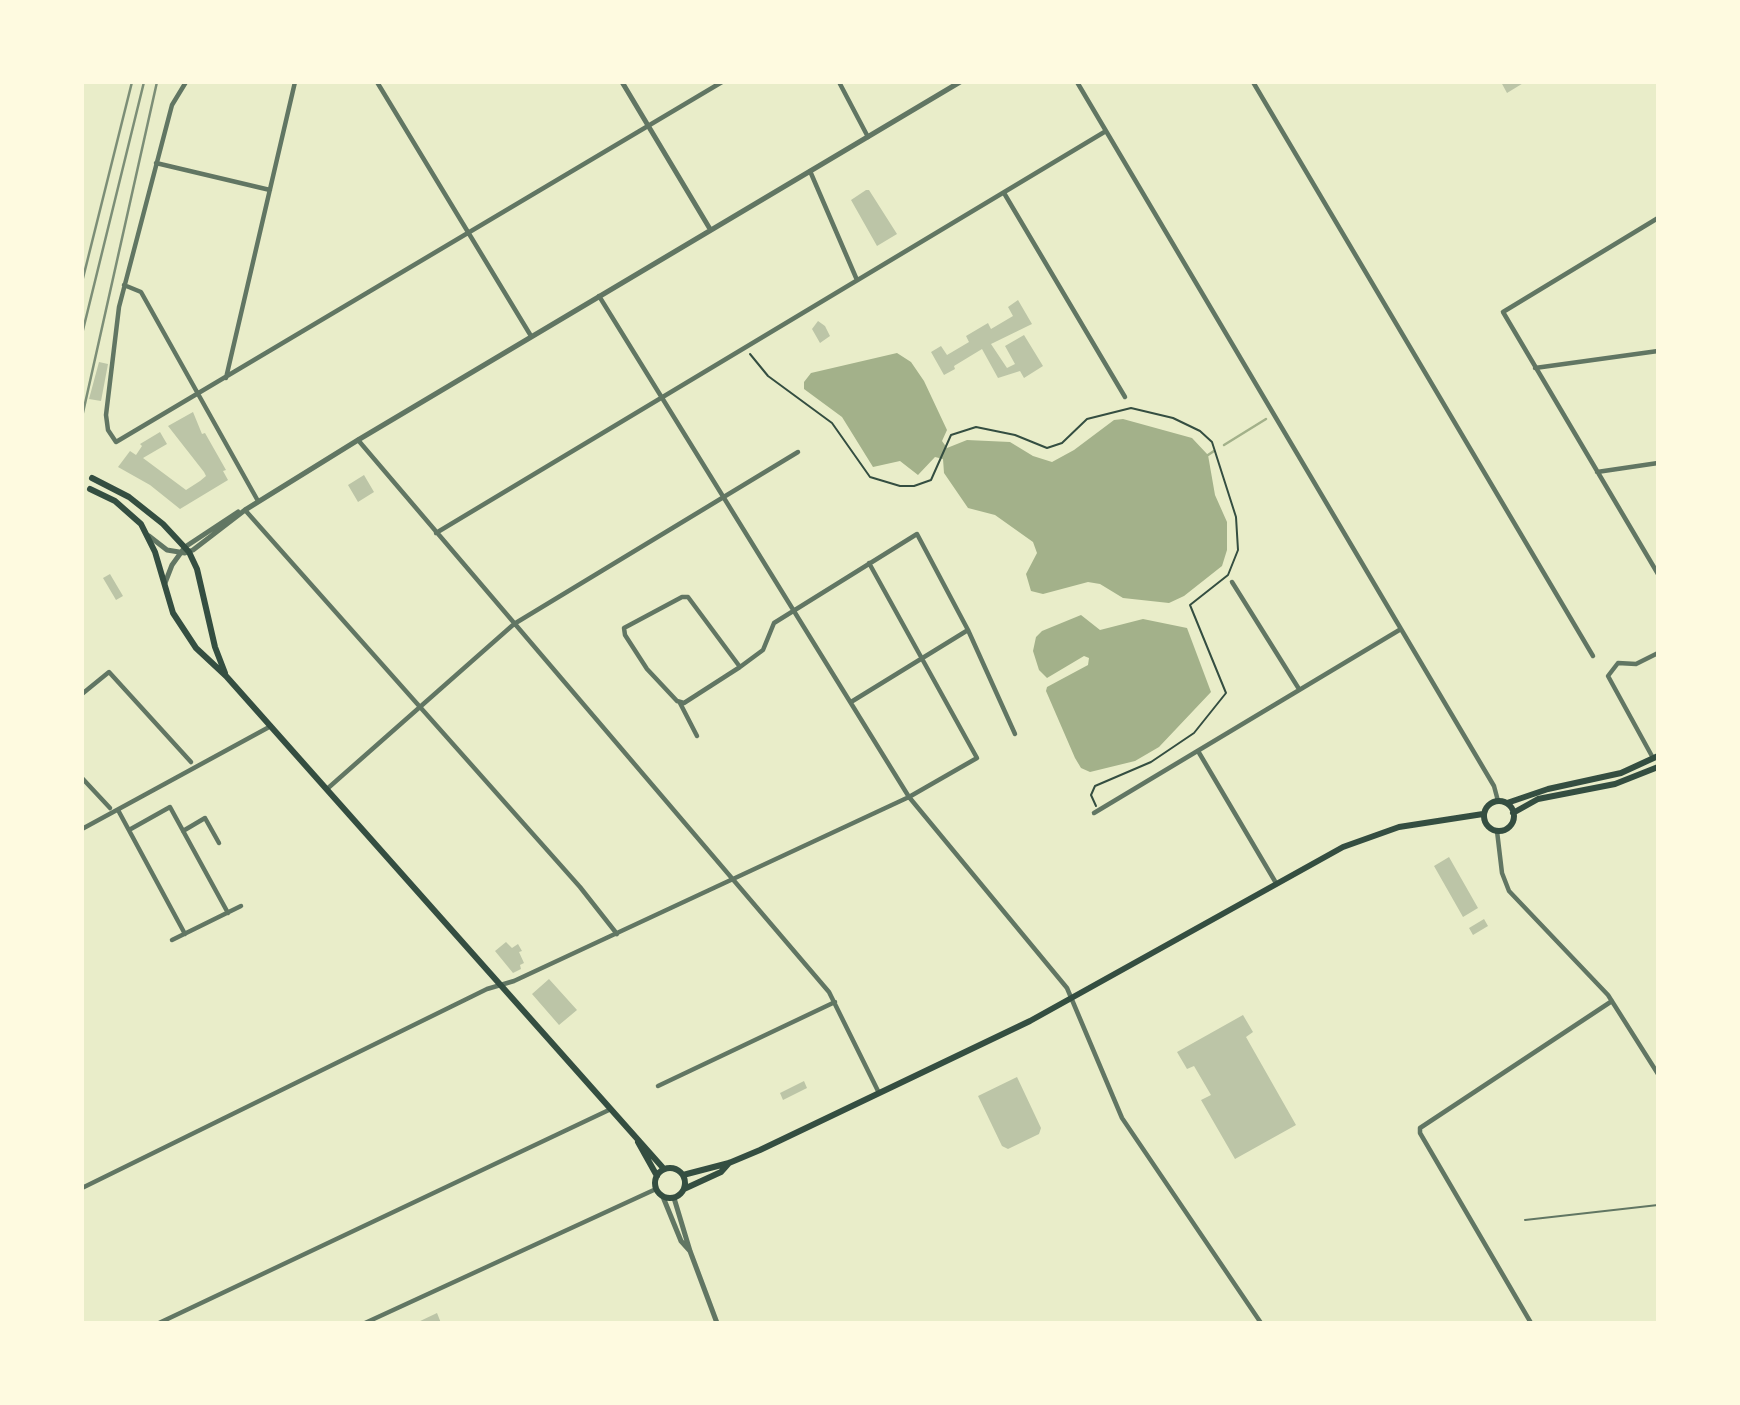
<!DOCTYPE html>
<html>
<head>
<meta charset="utf-8">
<style>
  body { margin:0 }
  #map { position:relative; width:1740px; height:1405px; overflow:hidden; background:#e9edc9; font-family:Quicksand,sans-serif }
  canvas { display:block }
  .frame { position:absolute; inset:0; border:84px solid #fefae0; pointer-events:none }
</style>
</head>
<body>
<div id="map">
<canvas width="1740" height="1405"></canvas>
<div class="frame"></div>
</div>
<script>
const ctx = document.querySelector('canvas').getContext('2d');
ctx.lineJoin = 'round';
function paint(path, color) { ctx.fillStyle = color; ctx.fill(path, 'evenodd'); }
const poly = rows => new Path2D(rows.map(r => 'M' + r).join(''));
function trace(path, color, width, dash) { ctx.strokeStyle = color; ctx.lineWidth = width; ctx.lineCap = dash ? 'butt' : 'round'; ctx.setLineDash(dash || []); ctx.stroke(path); }
const water = poly([
  [897,353,911,362,924,381,947,430,942,441,947,448,967,440,1010,442,1033,456,1052,462,1074,450,1114,420,1123,419,1192,438,1208,455,1215,495,1227,522,1227,550,1222,566,1184,596,1169,603,1123,598,1100,584,1088,582,1043,594,1031,591,1026,574,1037,553,1033,542,995,515,968,508,944,473,943,459,935,457,918,475,900,461,873,467,842,417,804,389,804,382,811,373],
  [1081,615,1100,630,1143,619,1187,628,1211,692,1159,747,1135,761,1090,772,1081,768,1075,758,1046,691,1047,687,1088,665,1089,658,1084,656,1047,678,1039,670,1033,651,1036,637,1042,631]
]);
const stream = poly([
  [1224,445,1266,419],
  [1208,455,1214,451]
]);
const building = poly([
  [1501,82,1525,82,1507,93],
  [866,190,869,190,897,234,877,246,851,200],
  [1018,300,1032,324,991,344,1007,368,1015,364,1005,346,1024,335,1043,366,1024,378,1020,371,998,378,982,349,954,366,955,369,944,375,931,352,941,346,947,355,969,342,966,336,988,323,991,329,1013,316,1008,307],
  [818,321,825,326,830,336,820,343,812,329],
  [99,362,108,364,101,401,89,399],
  [193,412,202,434,205,433,226,470,223,471,228,480,180,509,150,485,118,467,130,451,136,455,142,446,140,444,160,432,167,444,143,458,186,490,200,481,206,476,204,472,168,426],
  [364,475,374,492,358,502,348,485],
  [110,574,123,596,116,600,103,578],
  [1449,857,1478,908,1463,917,1434,866],
  [1484,919,1488,926,1473,935,1469,928],
  [506,942,512,948,518,944,522,951,519,952,524,963,520,965,521,969,513,973,495,951],
  [549,979,577,1010,559,1025,532,994],
  [1243,1015,1253,1032,1246,1037,1296,1125,1235,1159,1201,1100,1211,1095,1194,1066,1187,1069,1177,1052],
  [1017,1077,1041,1128,1039,1134,1008,1149,1002,1146,978,1096],
  [804,1081,807,1088,783,1100,780,1093],
  [437,1313,441,1323,416,1323]
]);
const path = poly([
  [750,354,768,376,832,423,870,477,900,486,914,486,931,480,951,435,976,427,1015,435,1047,448,1062,443,1087,419,1131,408,1173,418,1200,431,1212,442,1236,517,1238,550,1228,575,1190,605,1226,693,1194,733,1151,762,1095,786,1091,795,1096,806]
]);
const service = poly([
  [1525,1220,1658,1205]
]);
const minor = poly([
  [186,82,172,105,119,307,106,415,108,430,116,442,722,82],
  [377,82,531,336],
  [839,82,868,137],
  [1077,82,1494,786,1498,801],
  [1253,82,1593,656],
  [156,163,270,190],
  [810,171,857,280],
  [1004,193,1125,397],
  [1658,218,1503,312,1658,574],
  [124,285,141,292,258,501],
  [599,296,909,797,1067,988,1122,1118,1261,1323],
  [1535,368,1658,351],
  [226,378,295,82],
  [358,440,829,992,879,1093],
  [1597,472,1658,463],
  [245,510,580,887,617,934],
  [436,533,1106,131],
  [1232,582,1299,689],
  [740,667,688,597,682,597,624,628,625,635,647,669,677,701,684,703,740,667,763,650,774,623,917,534,968,630,1015,734],
  [82,694,109,672,191,762],
  [851,702,968,630],
  [680,703,697,736],
  [1198,751,1276,883],
  [1653,758,1608,676,1618,663,1636,664,1658,653],
  [82,778,110,808],
  [327,789,514,624,798,452],
  [118,810,185,934],
  [1094,813,1401,629],
  [82,829,271,726],
  [129,830,170,807,228,913],
  [183,831,205,818,219,843],
  [1497,831,1502,873,1509,891,1608,995,1658,1074],
  [172,940,241,906],
  [658,1086,835,1002],
  [82,1188,487,989,514,981,909,797,977,758,869,563],
  [159,1323,611,1109],
  [365,1323,656,1189],
  [1531,1323,1420,1133,1420,1128,1612,1001]
]);
const tertiary = poly([
  [622,82,710,229],
  [149,536,167,550,185,553,193,550,245,510,358,440,960,82],
  [165,583,172,565,185,547,238,512],
  [663,1197,681,1241,690,1251],
  [674,1198,690,1251,717,1323]
]);
const secondary = poly([
  [92,478,129,497,163,524,189,552,197,569,215,647,225,673],
  [90,489,115,501,141,524,155,552,173,613,196,648,226,676,664,1169],
  '1484 816a15 15 0 1 1 30 0a15 15 0 1 1-30 0Z',
  [1507,803,1548,789,1621,773,1658,756],
  [1513,813,1538,799,1615,784,1658,767],
  [638,1142,657,1176],
  '655 1183a15 15 0 1 1 30 0a15 15 0 1 1-30 0Z',
  [683,1175,729,1163,760,1150,1030,1021,1343,847,1399,827,1483,814],
  [684,1189,721,1172,729,1163]
]);
const rail = poly([
  [82,282,132,82],
  [82,334,144,82],
  [82,417,157,82]
]);
paint(water, '#a3b18a');
trace(stream, '#a3b18a', 2.5);
paint(building, '#bcc5a7');
trace(path, '#344e41', 2);
trace(service, '#617663', 2);
trace(minor, '#617663', 4.5);
trace(tertiary, '#617663', 5);
trace(secondary, '#344e41', 6);
trace(rail, '#7c8e77', 2.5);
</script>
</body>
</html>
